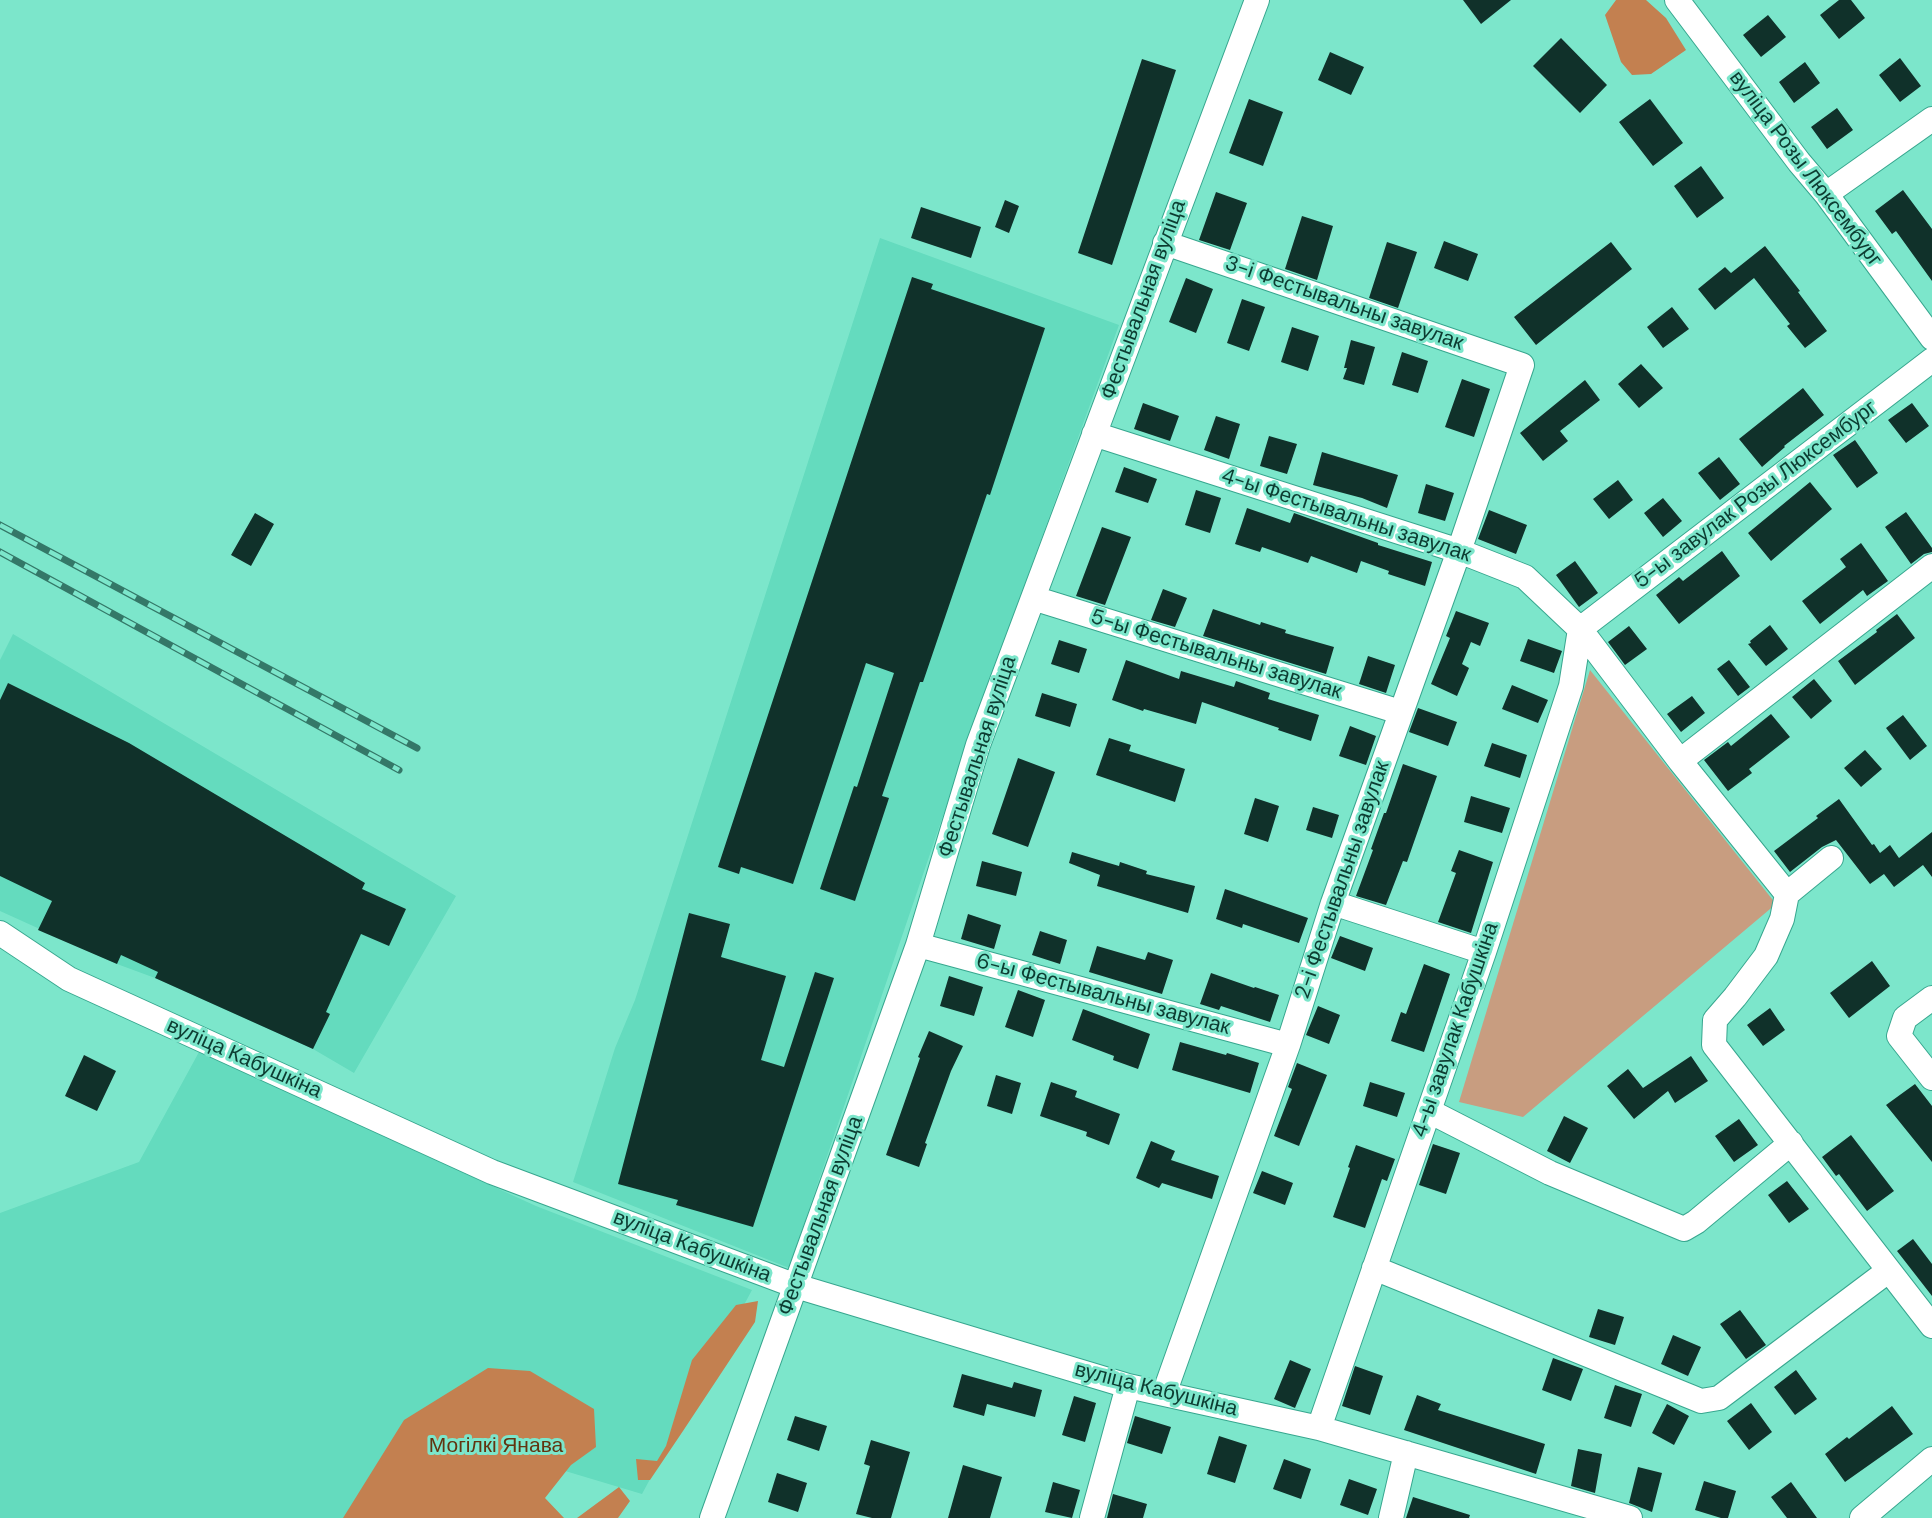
<!DOCTYPE html>
<html>
<head>
<meta charset="utf-8">
<style>
  body { margin:0 }
  canvas { display:block; background:#7ce6cb }
</style>
</head>
<body>
<canvas width="1932" height="1518"></canvas>
<script>
const ctx = document.querySelector('canvas').getContext('2d');
ctx.lineJoin = 'round';
function paint(path, color) { ctx.fillStyle = color; ctx.fill(path, 'evenodd'); }
const poly = rows => new Path2D(rows.map(r => 'M' + r).join(''));
function trace(path, color, width, dash) { ctx.strokeStyle = color; ctx.lineWidth = width; ctx.lineCap = dash ? 'butt' : 'round'; ctx.setLineDash(dash || []); ctx.stroke(path); }
function label(font, color, halo, rows, align = 'center') {
  ctx.font = font + ' "DM Sans",sans-serif'; ctx.lineWidth = 6; ctx.setLineDash([]); ctx.textBaseline = 'middle'; ctx.strokeStyle = halo; ctx.fillStyle = color; for (const [text, x, y, turn = 0] of rows) {
    ctx.save(); ctx.translate(x, y); ctx.rotate((+turn || 0) * Math.PI / 180); ctx.textAlign = isNaN(turn) ? turn : align; if (halo) ctx.strokeText(text, 0, 0); ctx.fillText(text, 0, 0); ctx.restore();
  }
}
const built = poly([
  [880,238,1119,325,978,713,789,1268,573,1182,615,1048,635,1000],
  [13,634,456,896,354,1073,313,1049,155,978,117,964,0,911,0,660],
  [199,1052,536,1206,752,1290,642,1494,408,1424,346,1518,0,1518,0,1213,139,1162]
]);
const green = poly([
  [1590,670,1776,904,1523,1117,1459,1102]
]);
const forest = poly([
  [1616,0,1646,0,1666,18,1686,50,1651,74,1632,75,1621,62,1605,15],
  [758,1301,755,1322,683,1431,650,1480,638,1480,636,1459,657,1461,666,1446,692,1360,736,1305],
  [488,1368,530,1371,594,1409,596,1447,571,1465,545,1498,564,1518,343,1518,404,1420],
  [619,1487,630,1501,618,1518,577,1518]
]);
const building = poly([
  [1463,0,1511,0,1481,24],
  [1839,0,1851,0,1865,18,1839,39,1820,15],
  [1768,15,1786,37,1761,57,1743,35],
  [1561,38,1607,85,1580,113,1533,66],
  [1330,52,1364,67,1351,95,1318,80],
  [1900,58,1921,86,1900,102,1879,75],
  [1142,59,1176,70,1112,265,1078,253],
  [1805,62,1820,83,1794,103,1779,82],
  [1249,99,1283,112,1263,166,1229,153],
  [1650,99,1683,143,1653,166,1619,122],
  [1837,108,1853,130,1827,149,1811,127],
  [1701,166,1724,198,1697,218,1674,186],
  [1903,190,1932,229,1932,281,1896,231,1892,234,1875,211],
  [1216,192,1247,203,1230,250,1199,240],
  [1005,200,1019,206,1009,233,995,227],
  [921,207,981,227,971,258,911,238],
  [1302,216,1333,226,1317,280,1285,269],
  [1444,241,1478,254,1468,281,1434,268],
  [1387,242,1417,252,1398,308,1369,298],
  [1611,242,1632,269,1536,345,1514,317],
  [1765,246,1800,291,1798,292,1827,331,1805,348,1787,326,1790,324,1754,278,1715,310,1698,289,1725,267,1731,273],
  [912,277,933,284,931,289,1045,328,990,495,987,494,923,682,920,682,882,796,889,798,855,901,820,889,854,786,857,787,894,673,866,663,793,884,741,867,739,874,718,867],
  [1186,278,1213,289,1196,333,1169,322],
  [1242,299,1265,307,1249,351,1227,343],
  [1672,307,1689,329,1663,348,1647,327],
  [1292,327,1319,336,1308,371,1281,362],
  [1351,340,1375,347,1364,385,1343,379,1347,368,1344,368],
  [1402,352,1428,361,1418,393,1392,385],
  [1641,364,1663,388,1639,408,1618,384],
  [1462,379,1490,389,1474,437,1445,427],
  [1585,380,1600,400,1560,431,1568,441,1543,461,1520,433],
  [1803,388,1824,415,1784,446,1785,447,1762,467,1739,439],
  [1143,403,1179,416,1170,441,1134,429],
  [1912,403,1929,426,1906,443,1888,420],
  [1216,416,1240,424,1229,459,1204,450],
  [1269,436,1297,444,1287,474,1260,466],
  [1855,440,1878,473,1857,488,1833,455],
  [1322,452,1398,475,1387,508,1362,498,1313,485],
  [1719,457,1740,484,1720,500,1698,473],
  [1124,467,1157,479,1148,503,1115,492],
  [1618,480,1633,500,1609,519,1593,499],
  [1810,482,1832,509,1771,561,1748,533],
  [1426,484,1454,493,1445,521,1418,513],
  [1196,490,1221,498,1210,533,1185,525],
  [1663,498,1682,521,1663,537,1644,513],
  [1247,508,1290,523,1294,513,1378,543,1378,545,1432,562,1425,586,1388,574,1389,571,1361,561,1357,573,1311,556,1308,563,1262,547,1260,552,1235,544],
  [1489,510,1527,525,1516,554,1478,539],
  [1906,512,1932,548,1932,552,1924,554,1911,564,1885,527],
  [255,513,274,524,251,566,231,555],
  [1102,527,1131,537,1105,605,1076,596],
  [1861,543,1888,581,1867,596,1863,590,1820,624,1802,601,1846,567,1840,559],
  [1722,551,1740,576,1679,624,1656,595,1679,577,1683,581],
  [1575,561,1598,593,1579,607,1556,575],
  [1163,589,1187,598,1175,627,1151,620],
  [1213,609,1260,625,1261,622,1286,630,1285,633,1334,647,1326,674,1203,636],
  [1456,611,1489,623,1480,646,1471,642,1462,664,1469,668,1457,696,1431,684,1450,638,1446,636],
  [1897,614,1915,638,1855,685,1838,661,1877,632,1876,630],
  [1770,625,1788,649,1766,666,1748,644,1751,643,1750,641],
  [1629,626,1647,649,1625,665,1608,642],
  [1528,639,1562,651,1554,673,1520,661],
  [1059,640,1087,649,1079,673,1051,664],
  [1368,656,1395,665,1386,693,1359,684],
  [1126,660,1179,679,1181,671,1234,687,1236,681,1270,693,1268,699,1319,715,1311,741,1278,730,1279,728,1202,702,1196,724,1144,709,1143,711,1112,700],
  [1729,660,1750,687,1738,696,1717,669],
  [1814,679,1832,701,1811,719,1792,697],
  [8,683,129,743,365,883,362,889,406,909,389,946,361,934,326,1012,330,1014,313,1049,155,978,158,972,121,955,117,964,38,930,52,901,0,876,0,700],
  [1512,685,1548,700,1538,723,1502,709],
  [1042,693,1077,704,1070,727,1035,716],
  [1692,696,1705,713,1681,732,1667,714],
  [1418,708,1457,722,1448,746,1409,732],
  [1771,714,1790,737,1749,769,1752,773,1728,791,1704,760,1728,742,1731,746],
  [1903,715,1927,746,1910,760,1886,728],
  [1350,726,1376,736,1366,765,1339,756],
  [1109,738,1131,745,1129,751,1185,769,1175,802,1096,775],
  [1492,743,1527,755,1520,778,1484,766],
  [1865,750,1882,769,1861,787,1844,768],
  [1018,758,1055,772,1028,847,992,834],
  [1403,764,1437,776,1407,862,1403,861,1386,905,1356,896,1373,850,1371,849,1384,813,1386,813],
  [1471,796,1510,808,1502,833,1464,822],
  [1255,798,1279,806,1268,842,1244,834],
  [1839,799,1872,845,1874,844,1880,853,1890,845,1899,858,1932,832,1932,877,1923,865,1894,887,1884,874,1870,884,1836,840,1822,847,1790,872,1774,851,1818,818,1816,816],
  [1313,807,1339,815,1332,838,1306,830],
  [1459,850,1493,862,1471,933,1438,922,1456,873,1451,871],
  [1072,852,1119,866,1120,862,1147,871,1146,874,1195,886,1188,913,1097,886,1100,875,1069,863],
  [982,861,1022,872,1016,896,976,886],
  [1225,889,1308,918,1299,943,1243,924,1242,928,1216,919],
  [689,913,730,924,721,957,786,976,761,1060,784,1067,815,972,834,978,753,1227,676,1205,678,1200,618,1184],
  [968,914,1001,925,994,949,961,939],
  [1040,931,1067,940,1060,964,1032,955],
  [1340,936,1373,948,1365,971,1331,958],
  [1097,946,1145,960,1148,952,1173,960,1162,994,1089,972],
  [1872,961,1890,986,1849,1018,1830,993],
  [1424,964,1450,974,1424,1052,1391,1041,1401,1012,1406,1014],
  [1211,973,1254,988,1255,987,1279,995,1270,1022,1221,1006,1219,1010,1200,1004],
  [949,976,983,987,974,1016,940,1006],
  [1018,990,1045,1000,1033,1037,1005,1027],
  [1318,1006,1340,1015,1329,1044,1306,1035],
  [1770,1008,1785,1030,1763,1046,1747,1025],
  [1083,1009,1150,1034,1138,1069,1113,1060,1114,1056,1072,1040],
  [929,1031,963,1046,951,1071,925,1143,927,1144,919,1167,886,1155,920,1058,918,1057],
  [1180,1042,1226,1055,1227,1053,1259,1063,1250,1093,1172,1070],
  [84,1055,116,1071,97,1111,65,1096],
  [1691,1056,1708,1081,1675,1103,1668,1091,1634,1119,1607,1086,1628,1069,1643,1088],
  [1297,1063,1327,1075,1299,1146,1274,1136,1292,1089,1288,1087],
  [996,1075,1021,1083,1012,1114,987,1106],
  [1051,1082,1077,1091,1075,1097,1120,1114,1109,1145,1086,1136,1087,1132,1040,1116],
  [1370,1082,1405,1093,1397,1117,1363,1106],
  [1915,1084,1932,1106,1932,1162,1886,1105],
  [1564,1116,1588,1128,1570,1163,1547,1151],
  [1739,1119,1758,1145,1734,1162,1715,1136],
  [1851,1135,1894,1191,1867,1211,1839,1174,1836,1176,1822,1157],
  [1151,1141,1175,1151,1171,1160,1219,1176,1212,1199,1162,1183,1159,1188,1136,1178],
  [1433,1144,1460,1153,1446,1194,1419,1185],
  [1356,1145,1395,1159,1387,1181,1382,1179,1365,1228,1333,1217,1350,1168,1348,1167],
  [1262,1171,1293,1183,1285,1205,1253,1193],
  [1787,1181,1809,1209,1789,1223,1768,1195],
  [1913,1239,1932,1264,1932,1296,1897,1251],
  [1598,1309,1624,1317,1615,1345,1589,1337],
  [1740,1310,1766,1345,1746,1359,1720,1324],
  [1673,1335,1701,1347,1688,1376,1661,1364],
  [1553,1358,1583,1369,1571,1401,1542,1390],
  [1290,1360,1311,1369,1295,1408,1274,1399],
  [1355,1366,1383,1376,1370,1415,1342,1406],
  [1796,1370,1817,1399,1795,1415,1774,1387],
  [962,1374,1012,1388,1014,1382,1042,1390,1035,1417,987,1404,984,1416,953,1407],
  [1615,1385,1642,1394,1631,1427,1604,1418],
  [1417,1395,1441,1404,1438,1410,1545,1444,1536,1474,1404,1430],
  [1074,1396,1096,1403,1085,1442,1062,1435],
  [1751,1403,1772,1432,1749,1450,1727,1421],
  [1667,1404,1689,1416,1674,1445,1652,1433],
  [1892,1406,1913,1434,1845,1482,1825,1454,1847,1437,1849,1439],
  [795,1416,827,1426,819,1451,787,1440],
  [1135,1416,1171,1427,1162,1454,1127,1443],
  [1219,1436,1247,1445,1235,1483,1207,1474],
  [871,1440,910,1452,891,1518,872,1518,856,1514,870,1466,864,1464],
  [1578,1449,1602,1454,1595,1493,1571,1486],
  [1284,1459,1311,1469,1301,1499,1273,1489],
  [963,1465,1002,1477,990,1518,948,1518],
  [1638,1467,1662,1473,1652,1512,1629,1503],
  [777,1473,807,1483,798,1512,768,1502],
  [1349,1479,1377,1489,1368,1515,1340,1505],
  [1704,1481,1736,1491,1728,1518,1721,1518,1695,1510],
  [1053,1482,1080,1490,1072,1518,1045,1512],
  [1791,1482,1817,1518,1787,1518,1771,1497],
  [1113,1494,1147,1504,1143,1518,1107,1518],
  [1413,1497,1470,1515,1469,1518,1406,1518]
]);
const minor = poly([
  [1677,0,1799,162,1826,194,1932,338],
  [1826,194,1932,119],
  [1094,434,1459,551,1525,577,1580,629,1680,761,1787,894,1831,858],
  [1033,598,1400,712],
  [1580,629,1932,360],
  [1680,761,1932,566],
  [1787,894,1782,919,1766,956,1735,997,1715,1020,1714,1045,1932,1326],
  [1333,903,1484,952],
  [0,933,69,979,492,1172,796,1286,1128,1386,1319,1428,1630,1518],
  [918,945,1288,1045],
  [1932,998,1905,1018,1899,1036,1932,1078],
  [1429,1111,1550,1173,1684,1229,1696,1222,1791,1143],
  [1374,1268,1701,1401,1719,1398,1888,1271],
  [1164,1394,1288,1045,1333,903,1459,551,1522,365,1165,243],
  [1319,1428,1484,952,1571,686,1580,629],
  [712,1518,918,945,978,745,1257,0],
  [1092,1518,1128,1386],
  [1391,1518,1406,1453],
  [1862,1518,1932,1459]
]);
const rail = poly([
  [0,525,417,748],
  [0,552,399,770]
]);
const streetNames = [
  ["вуліца Розы Люксембург",1805,169,53],
  ["Фестывальная вуліца",1144,300,-70],
  ["3-і Фестывальны завулак",1344,304,19],
  ["5-ы завулак Розы Люксембург",1756,495,-37],
  ["4-ы Фестывальны завулак",1346,516,18],
  ["5-ы Фестывальны завулак",1216,655,17],
  ["Фестывальная вуліца",978,757,-72],
  ["2-і Фестывальны завулак",1343,880,-71],
  ["6-ы Фестывальны завулак",1103,995,15],
  ["4-ы завулак Кабушкіна",1456,1030,-71],
  ["вуліца Кабушкіна",244,1059,24],
  ["Фестывальная вуліца",821,1216,-70],
  ["вуліца Кабушкіна",692,1247,21],
  ["вуліца Кабушкіна",1156,1390,14]
];
const parkNames = [
  ["Могілкі Янава",496,1446]
];
paint(built, '#64dbbe');
paint(green, '#c89d80');
paint(forest, '#c38050');
paint(building, '#10312a');
trace(minor, '#37a78f', 26);
trace(minor, '#fff', 24);
trace(rail, '#347868', 7);
trace(rail, '#7ce6cb', 4.5, [14]);
label('21px', '#0c3c31', '#7ce6cb', streetNames);
label('21px', '#623410', '#7ce6cb', parkNames);
</script>
</body>
</html>
